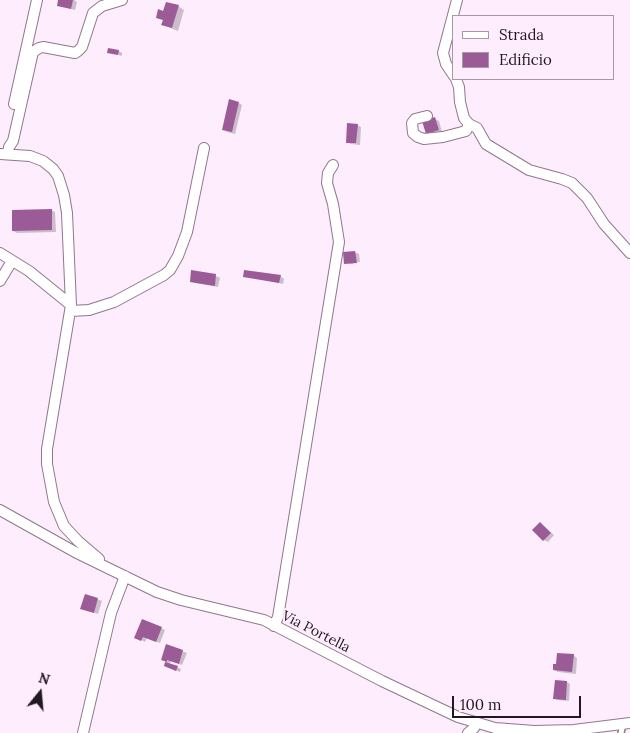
<!DOCTYPE html>
<html>
<head>
<meta charset="utf-8">
<style>
  body { margin:0 }
  #map { position:relative; width:630px; height:733px; overflow:hidden; background:#feedfc; font-family:Lora,serif }
  canvas { display:block }
  .legend { position:absolute; left:452px; top:15px; width:162px; height:65px; box-sizing:border-box; background:#feedfc; border:1px solid #a698a4; margin:0; padding:6px 9px; list-style:none; font-size:15px; color:#221821 }
  .legend li { display:flex; align-items:center; gap:10px; height:25px }
  .legend b { width:25px; border:1px solid #a698a4 }
  .north { position:absolute; left:15px; top:668px; width:50px; height:50px; -webkit-text-stroke:4px #feedfc; paint-order:stroke; rotate:17deg; font-size:14px; font-weight:700; line-height:20px; text-align:center; color:#221821 }
  .north::after { content:''; display:block; margin:auto; width:18px; height:22px; background:#221821; clip-path:polygon(50% 0,100% 100%,50% 72%,0 100%) }
  .scale { position:absolute; left:452px; top:696px; width:129px; height:22px; box-sizing:border-box; border:2px solid #221821; border-top:0; padding-left:6px; font-size:15px; line-height:18px; white-space:nowrap; color:#221821; -webkit-text-stroke:4px #feedfc; paint-order:stroke }
</style>
</head>
<body>
<div id="map">
<canvas width="630" height="733"></canvas>
<ul class="legend">
<li><b style="height:6px;background:#fff"></b>Strada</li>
<li><b style="height:14px;background:#9a5b97"></b>Edificio</li>
</ul>
<div class="north">N</div>
<div class="scale">100 m</div>
</div>
<script>
const ctx = document.querySelector('canvas').getContext('2d');
ctx.lineJoin = 'round';
function paint(path, color) { ctx.fillStyle = color; ctx.fill(path, 'evenodd'); }
const poly = rows => new Path2D(rows.map(r => 'M' + r).join(''));
function trace(path, color, width, dash) { ctx.strokeStyle = color; ctx.lineWidth = width; ctx.lineCap = dash ? 'butt' : 'round'; ctx.setLineDash(dash || []); ctx.stroke(path); }
function label(font, color, halo, rows, align = 'center') {
  ctx.font = font + ' Lora,serif'; ctx.lineWidth = 4; ctx.setLineDash([]); ctx.textBaseline = 'middle'; ctx.strokeStyle = halo; ctx.fillStyle = color; for (const [text, x, y, turn = 0] of rows) {
    ctx.save(); ctx.translate(x, y); ctx.rotate((+turn || 0) * Math.PI / 180); ctx.textAlign = isNaN(turn) ? turn : align; if (halo) ctx.strokeText(text, 0, 0); ctx.fillText(text, 0, 0); ctx.restore();
  }
}
const shadow = poly([
  [60,0,74,0,77,2,75,10,59,5],
  [178,6,184,10,178,31,163,25,164,21,158,17,163,12],
  [119,51,122,53,122,56,109,52],
  [239,103,242,105,235,134,227,132,223,129],
  [435,119,439,121,442,132,430,135,427,133],
  [357,125,361,127,360,145,351,144,347,142],
  [51,210,55,212,56,232,17,233,13,231],
  [350,252,355,252,359,254,360,262,353,262,353,264,345,263],
  [193,272,216,276,220,278,218,287,195,283,191,281],
  [280,276,284,279,283,284,256,278],
  [544,526,554,535,548,542,544,540],
  [86,595,102,601,98,614,86,610],
  [161,628,165,630,160,643,147,638,145,642,136,637],
  [167,645,187,653,182,665,171,661,170,664,181,669,180,672,165,666,166,662,162,659],
  [573,655,577,658,576,674,558,672,554,670],
  [567,682,570,684,569,701,558,700,554,698]
]);
const building = poly([
  [58,0,73,0,71,9,57,6],
  [166,2,179,5,172,28,161,25,163,20,156,18,158,9,163,11],
  [108,48,119,50,118,55,107,53],
  [229,99,239,102,232,132,222,130],
  [435,117,439,130,426,134,422,121],
  [347,123,358,124,356,143,346,143],
  [52,209,52,230,12,231,12,210],
  [355,251,357,263,344,264,343,252],
  [191,270,216,274,215,286,190,282],
  [244,270,281,275,279,283,243,277],
  [540,522,551,533,543,541,532,530],
  [85,594,98,598,94,613,80,609],
  [142,619,162,627,156,642,143,637,141,641,134,638],
  [166,644,183,650,179,664,167,660,167,662,161,660],
  [557,653,574,654,572,672,553,670,553,664,556,664],
  [165,662,178,666,176,671,164,666],
  [555,680,567,681,566,700,553,699]
]);
const service = poly([
  [621,733,623,724]
]);
const minor = poly([
  [454,76,446,64,443,53,457,0],
  [456,79,459,87,460,102,464,118,469,124,477,128,486,144,529,170,562,179,572,183,587,198,604,224,630,253],
  [14,104,37,0],
  [427,116,415,119,412,123,413,133,418,137,424,139,443,137,466,131,469,124],
  [0,154,30,156,43,161,53,169,58,176,64,195,67,213,71,305,47,449,47,464,54,502,64,526,78,541,99,559],
  [8,154,9,147,13,141,33,52,39,48,43,47,75,53,78,51,82,47,93,13,102,6,122,0],
  [0,253,29,271,71,305],
  [0,281,12,261],
  [70,311,89,310,114,302,164,275,170,270,178,256,187,232,204,148],
  [0,510,75,552,157,592,181,600,264,620,382,681,458,717,495,728,534,731,574,730,630,723],
  [274,626,278,617,339,242,333,204,327,183,328,173,333,165],
  [83,733,111,613,125,576],
  [468,733,474,728,476,723]
]);
const streetNames = [
  ["Via Portella",316,632,27]
];
paint(shadow, '#0003');
paint(building, '#9a5b97');
trace(service, '#90778e', 8);
trace(minor, '#90778e', 12);
trace(service, '#fff', 5);
trace(minor, '#fff', 10);
label('14px', '#221821', '#feedfc', streetNames);
</script>
</body>
</html>
